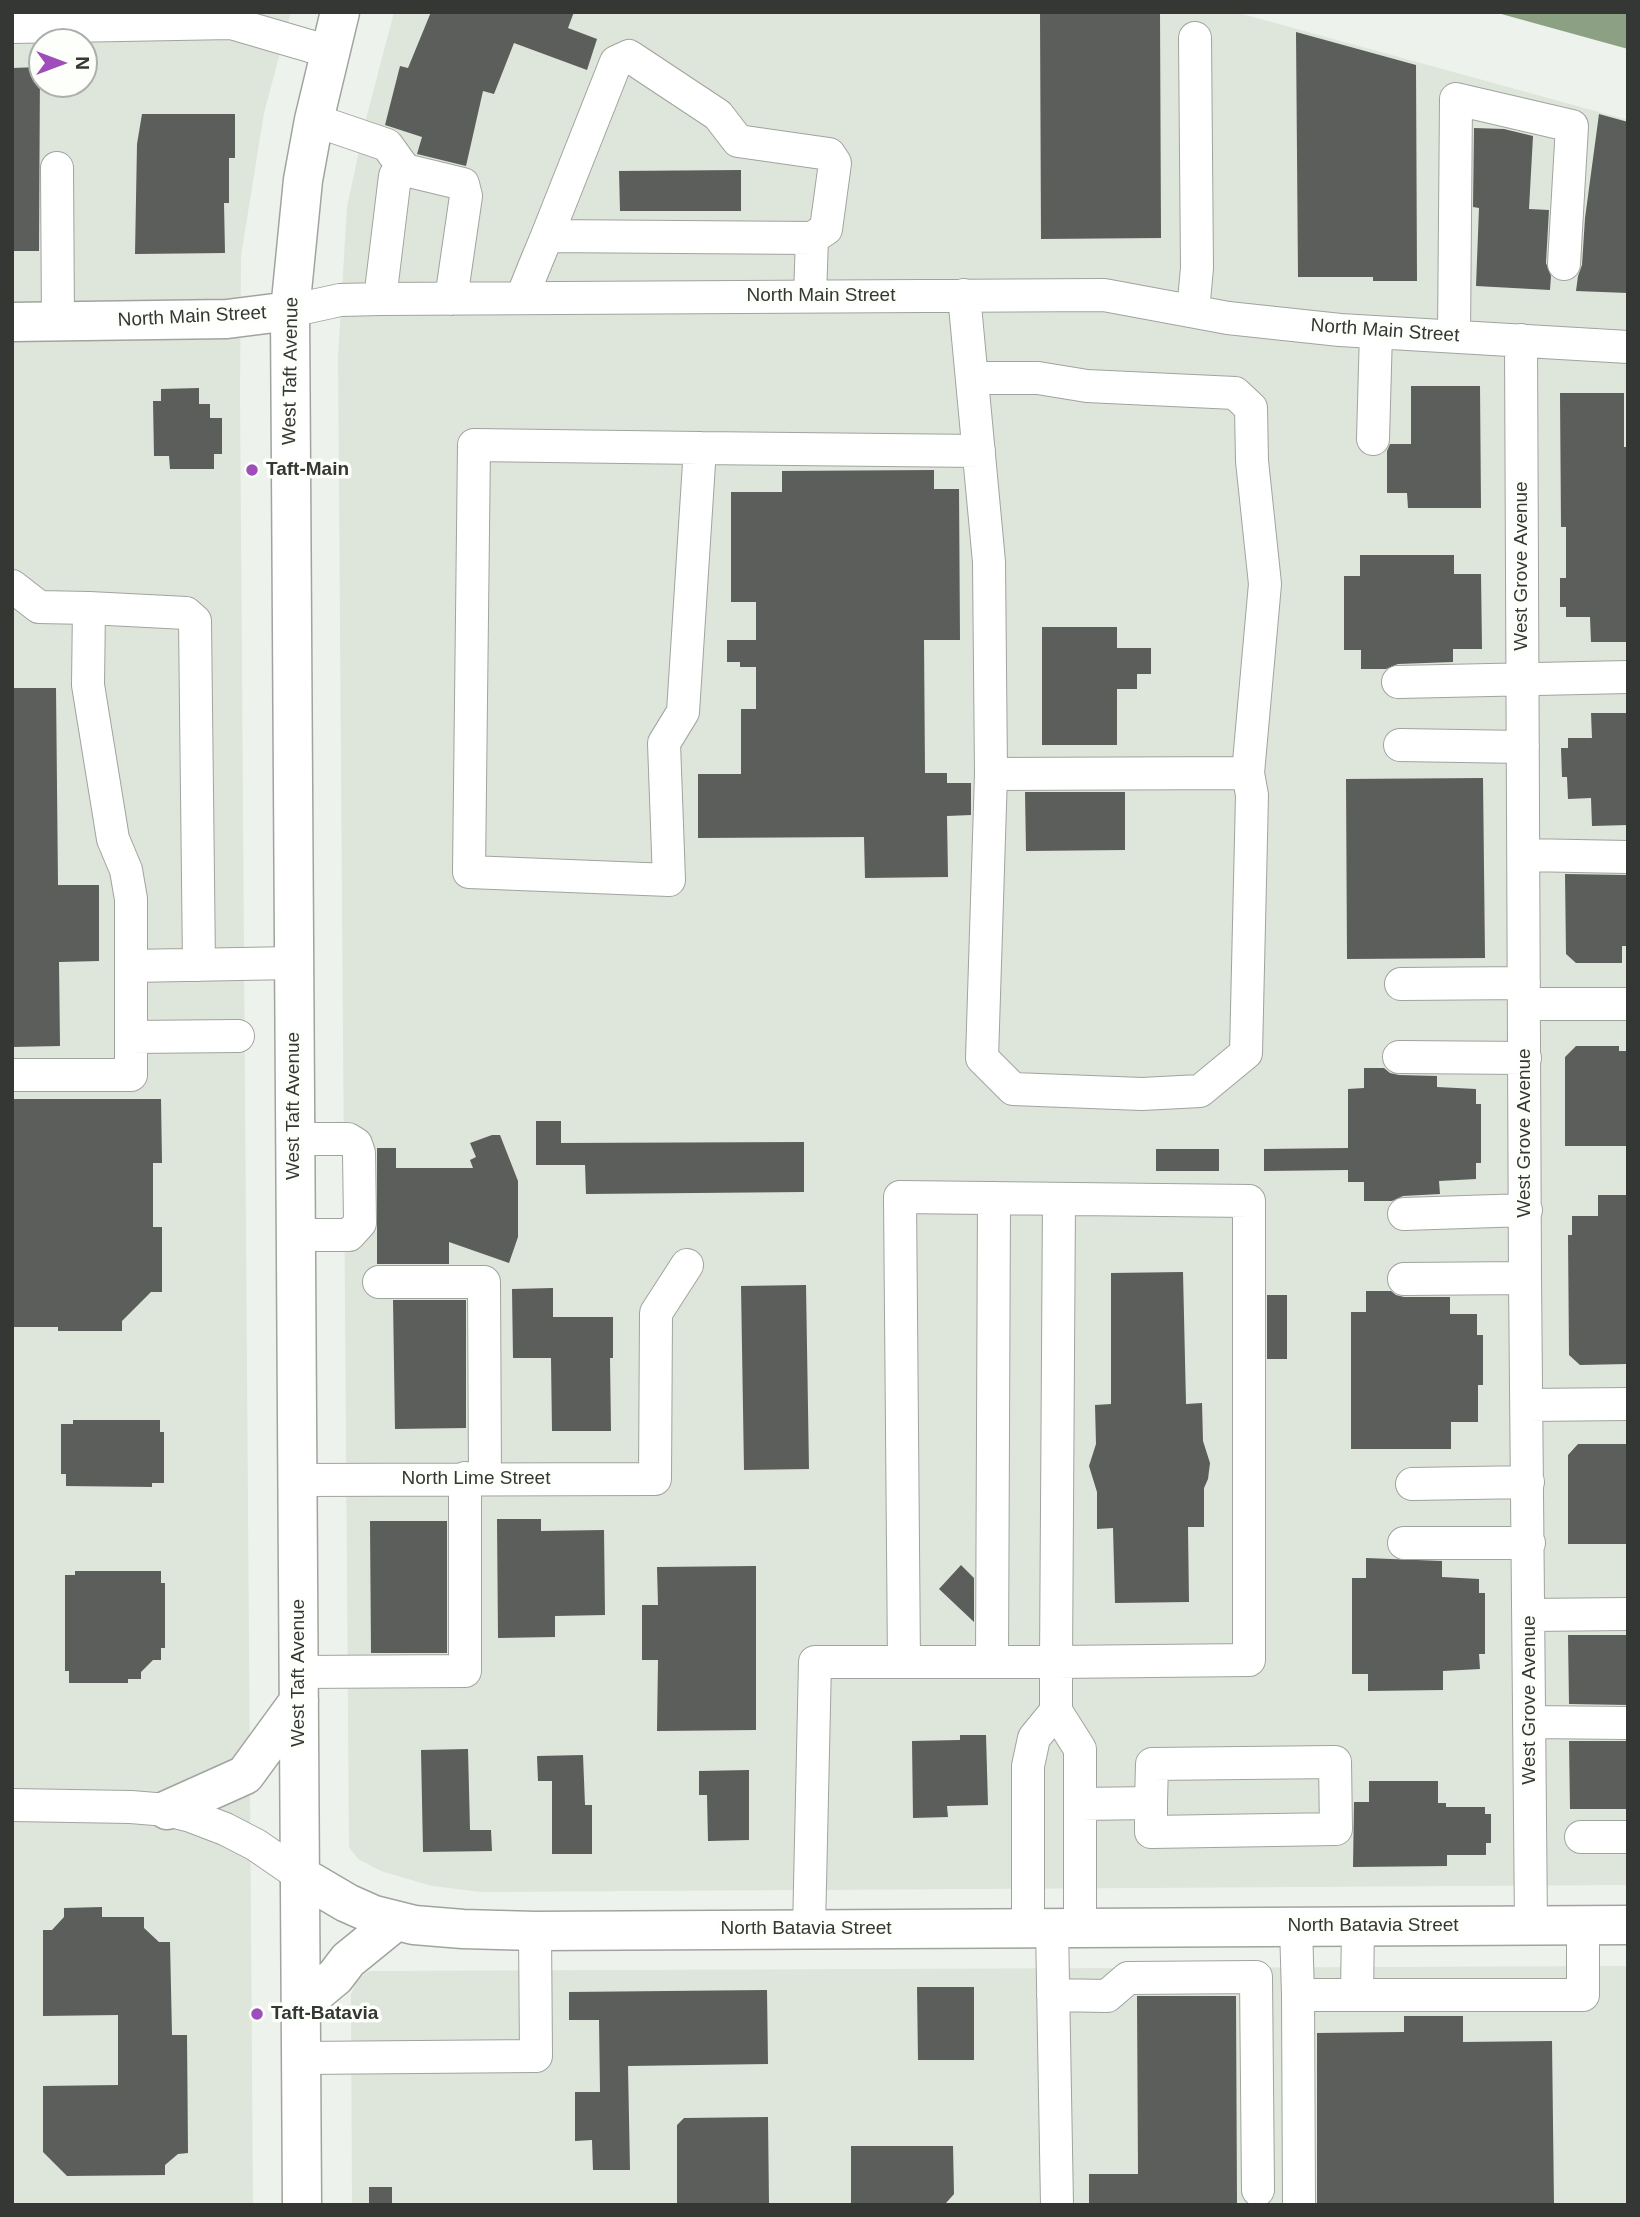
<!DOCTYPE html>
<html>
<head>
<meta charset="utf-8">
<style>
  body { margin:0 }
  #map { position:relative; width:1640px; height:2217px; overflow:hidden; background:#eef2ec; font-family:Helvetica,sans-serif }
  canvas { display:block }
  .frame { position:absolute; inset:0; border:14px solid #353735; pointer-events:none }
  .north { position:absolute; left:28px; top:28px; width:70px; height:70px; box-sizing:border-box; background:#fcfffa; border:2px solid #acafab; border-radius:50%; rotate:90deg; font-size:19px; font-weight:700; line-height:28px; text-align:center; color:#353735 }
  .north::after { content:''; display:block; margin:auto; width:24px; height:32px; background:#a04dbc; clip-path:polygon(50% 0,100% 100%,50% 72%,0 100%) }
</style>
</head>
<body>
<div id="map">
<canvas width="1640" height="2217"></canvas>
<div class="frame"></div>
<div class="north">N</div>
</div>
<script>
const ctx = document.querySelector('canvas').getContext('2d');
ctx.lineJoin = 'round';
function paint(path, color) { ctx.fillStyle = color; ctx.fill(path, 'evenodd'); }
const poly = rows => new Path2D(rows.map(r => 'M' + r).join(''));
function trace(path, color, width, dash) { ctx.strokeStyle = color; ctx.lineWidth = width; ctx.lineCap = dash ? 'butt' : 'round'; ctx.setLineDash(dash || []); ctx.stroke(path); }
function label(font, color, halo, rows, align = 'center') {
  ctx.font = font + ' Helvetica,sans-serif'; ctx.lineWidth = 7; ctx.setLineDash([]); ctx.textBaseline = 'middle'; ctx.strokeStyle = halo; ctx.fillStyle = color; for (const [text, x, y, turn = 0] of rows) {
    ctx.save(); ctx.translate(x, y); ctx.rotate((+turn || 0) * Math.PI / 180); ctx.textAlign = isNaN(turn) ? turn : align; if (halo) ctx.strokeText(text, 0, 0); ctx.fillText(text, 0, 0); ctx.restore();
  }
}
const built = poly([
  [12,12,291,12,264,113,241,256,240,394,253,2205,12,2205],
  [42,42,84,42,84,84,42,84],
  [394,12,1235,12,1628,120,1628,1885,482,1892,432,1886,381,1871,358,1859,349,1847,338,356,347,207,365,123],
  [1628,1966,1628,2205,352,2205,351,1994,357,1980,369,1971]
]);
const water = poly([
  [1494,12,1628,12,1628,49]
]);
const building = poly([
  [431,12,574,12,568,28,597,39,587,70,514,43,494,94,483,91,466,166,417,154,422,137,385,125,400,66,408,68],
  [1040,12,1160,12,1161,238,1041,239],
  [1296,32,1416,65,1417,281,1373,281,1373,277,1298,277],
  [40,67,39,251,12,251,12,68],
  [142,114,235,114,235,158,229,158,229,203,224,203,225,253,135,254,137,144],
  [1599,114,1628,122,1628,293,1576,291,1578,276,1582,265,1585,218],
  [1474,128,1504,129,1533,136,1529,209,1549,210,1546,263,1551,276,1550,290,1476,286,1479,208,1473,207],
  [741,170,741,211,620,211,619,171],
  [1411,386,1480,386,1481,508,1408,508,1407,493,1387,493,1387,451,1390,444,1411,444],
  [199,388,199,404,210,404,210,418,222,418,222,454,214,454,214,469,170,469,169,456,154,456,153,401,161,401,161,389],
  [1560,393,1624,393,1624,447,1628,447,1628,642,1591,642,1590,617,1566,617,1566,607,1560,607,1560,578,1566,578,1566,527,1561,527],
  [934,470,934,489,959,489,960,640,924,640,925,773,947,773,947,783,971,783,971,815,947,816,948,877,865,878,864,837,698,838,698,774,741,774,741,709,756,709,756,667,740,667,740,662,727,662,727,640,756,640,756,602,731,602,731,492,782,492,782,471],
  [1360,555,1454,555,1454,574,1481,574,1482,649,1453,649,1453,662,1398,664,1386,669,1361,669,1361,650,1344,650,1344,576,1360,576],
  [1042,627,1117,627,1117,648,1151,648,1151,674,1137,674,1137,689,1117,689,1117,745,1042,745],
  [12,688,56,688,58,885,99,885,99,961,59,962,60,1046,12,1047],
  [1591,713,1628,713,1628,825,1592,826,1591,798,1568,799,1567,777,1562,777,1561,748,1568,748,1568,738,1592,738],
  [1483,778,1485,958,1347,959,1346,779],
  [1025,792,1125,792,1125,850,1026,851],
  [1565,874,1628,875,1628,946,1622,946,1622,963,1576,963,1566,954],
  [1576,1046,1619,1046,1619,1051,1628,1051,1628,1146,1565,1146,1565,1057],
  [1364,1068,1384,1068,1390,1073,1399,1075,1437,1076,1437,1087,1476,1089,1476,1104,1481,1104,1481,1163,1476,1163,1476,1179,1439,1181,1440,1194,1403,1196,1392,1201,1364,1201,1364,1182,1348,1182,1348,1170,1264,1171,1264,1149,1348,1148,1348,1089,1364,1088],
  [12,1099,161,1099,162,1163,153,1163,153,1227,162,1227,162,1292,151,1292,122,1321,122,1331,58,1331,58,1327,12,1327],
  [536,1121,561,1121,561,1143,804,1142,804,1192,586,1194,585,1165,536,1165],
  [492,1135,500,1135,518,1181,518,1237,509,1263,449,1242,449,1264,377,1264,377,1148,396,1148,396,1168,473,1168,470,1160,476,1157,470,1143],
  [1156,1149,1219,1149,1219,1171,1156,1171],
  [1598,1195,1628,1195,1628,1360,1626,1360,1626,1364,1580,1365,1569,1355,1568,1235,1572,1235,1572,1216,1598,1216],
  [1183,1272,1186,1404,1202,1403,1203,1441,1210,1463,1208,1479,1204,1488,1204,1527,1188,1527,1189,1602,1115,1603,1113,1528,1097,1529,1097,1492,1089,1466,1096,1444,1095,1405,1111,1404,1111,1273],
  [806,1285,809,1469,744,1470,741,1286],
  [553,1288,553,1317,613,1317,613,1358,610,1358,611,1431,552,1431,551,1358,513,1358,512,1289],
  [1366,1291,1391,1291,1396,1295,1404,1297,1450,1297,1450,1314,1477,1314,1477,1335,1483,1335,1483,1385,1478,1385,1478,1422,1451,1422,1451,1449,1351,1449,1351,1312,1366,1312],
  [1267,1295,1287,1295,1287,1359,1267,1359],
  [393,1300,466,1300,466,1428,395,1429],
  [73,1420,160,1420,160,1432,164,1432,164,1483,152,1483,152,1487,66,1486,66,1474,61,1474,61,1424,73,1424],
  [1578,1444,1626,1444,1628,1544,1568,1544,1568,1455],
  [497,1519,541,1519,541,1531,604,1530,605,1615,555,1616,555,1637,498,1638],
  [370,1521,447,1521,447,1653,371,1653],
  [1366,1558,1442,1561,1442,1577,1479,1579,1479,1593,1485,1593,1485,1654,1479,1654,1480,1669,1443,1671,1443,1690,1368,1691,1368,1674,1352,1674,1352,1578,1366,1578],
  [961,1565,974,1578,974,1622,939,1589],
  [756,1566,756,1730,657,1731,658,1660,642,1660,642,1605,658,1605,657,1567],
  [75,1571,161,1571,161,1583,165,1583,165,1648,161,1648,161,1660,153,1660,141,1672,141,1679,128,1679,128,1683,69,1683,69,1671,65,1671,65,1575,75,1575],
  [1568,1635,1628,1635,1628,1705,1569,1704],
  [960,1735,986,1735,988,1805,947,1806,948,1817,913,1818,912,1741,960,1740],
  [1569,1741,1628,1741,1628,1809,1570,1809],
  [468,1749,470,1830,491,1830,492,1851,423,1852,421,1750],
  [583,1755,585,1805,592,1805,592,1854,552,1854,552,1781,538,1781,537,1756],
  [749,1770,749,1840,708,1841,707,1795,699,1795,699,1771],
  [1369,1781,1438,1781,1438,1803,1446,1803,1446,1807,1485,1807,1485,1814,1491,1814,1491,1843,1486,1843,1486,1855,1447,1855,1447,1866,1353,1867,1354,1802,1369,1802],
  [102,1907,102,1917,144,1917,144,1928,159,1942,170,1942,172,2035,187,2035,188,2153,178,2154,165,2165,165,2175,67,2176,43,2152,43,2086,118,2085,118,2015,43,2016,43,1930,52,1930,64,1917,64,1908],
  [917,1987,974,1987,974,2060,918,2060],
  [767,1990,768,2064,628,2066,630,2170,593,2170,592,2140,575,2141,575,2092,600,2092,599,2020,569,2020,569,1992],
  [1137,1996,1236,1996,1237,2205,1089,2205,1089,2174,1138,2174],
  [1404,2016,1463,2016,1463,2042,1552,2041,1554,2205,1317,2205,1317,2033,1404,2032],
  [768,2117,769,2205,677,2205,677,2125,684,2118],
  [851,2146,953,2146,954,2194,946,2203,851,2204],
  [369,2187,392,2187,392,2205,369,2205]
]);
const minor = poly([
  [12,27,231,23,330,52],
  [314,120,387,145,405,170],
  [57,168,58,322],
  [964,295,989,562,991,774,1248,773,1252,795,1246,1053,1200,1091,1142,1094,1013,1089,982,1058,991,774],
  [810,296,812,238],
  [522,297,537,260,547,236,616,62,629,56,718,115,738,141,829,154,835,163,826,229,812,238,547,236],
  [380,299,395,176,405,170,463,184,466,196,451,299],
  [290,311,340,300,380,299,1104,295,1228,318,1340,330,1628,347],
  [1193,311,1197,268,1195,38],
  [1454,336,1456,99,1572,126,1564,264],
  [1521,340,1525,1278,1531,1925],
  [973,378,1038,378,1087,386,1235,393,1251,408,1252,461,1265,584,1248,773],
  [1373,439,1376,332],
  [700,448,683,712,664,743,669,880,469,872,474,445,700,448,979,451],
  [12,586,39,607,89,608,88,685,113,839,126,870,131,899,131,966,293,963],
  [89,608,186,613,195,621,199,965],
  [1398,682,1628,677],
  [1400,745,1523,747],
  [1524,855,1628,857],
  [1401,984,1524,983],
  [1525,1004,1628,1004],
  [131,1037,238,1036],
  [1399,1057,1525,1058],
  [12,1075,131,1075,131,966],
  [295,1139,348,1139,356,1144,359,1153,360,1223,349,1235,295,1235],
  [1404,1214,1526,1210],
  [1404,1279,1525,1278],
  [379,1282,484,1282,485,1478],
  [1528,1405,1628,1404],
  [297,1480,655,1479,656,1313,687,1265],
  [1412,1484,1528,1482],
  [1404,1543,1529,1543],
  [1529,1615,1628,1614],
  [904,1662,900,1197,1249,1201,1249,1660,1056,1662,1059,1199],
  [992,1662,994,1198],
  [299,1672,465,1671,465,1478],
  [1530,1722,1628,1723],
  [1080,1804,1151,1803,1152,1764,1335,1762,1336,1829,1151,1832,1151,1803],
  [12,1805,131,1807,167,1810,191,1816,225,1829,256,1845,301,1876],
  [1581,1837,1628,1837],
  [1296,1926,1298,1995,1357,1995],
  [1358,1926,1357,1995,1583,1995,1583,1925],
  [1052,1927,1057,2205],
  [1028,1928,1028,1766,1034,1738,1056,1711,1080,1749,1080,1927],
  [809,1929,815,1662,1056,1662,1056,1711],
  [1053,1995,1107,1996,1128,1978,1256,1977,1258,2190],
  [1298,1995,1299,2205],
  [301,2058,536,2056,535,1931]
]);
const major = poly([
  [12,322,227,319,290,311],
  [167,1810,245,1775,299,1701],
  [301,1876,347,1903,374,1915,414,1925,463,1929,535,1931,1628,1925],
  [301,2005,335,1977,348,1960,396,1921],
  [302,2205,290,311,303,180,314,120,340,12]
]);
const markers = [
  [252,470,7,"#a04dbc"],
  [257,2014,7,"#a04dbc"]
];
const streetNames = [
  ["North Main Street",821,296],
  ["North Main Street",192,317,-3],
  ["North Main Street",1385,331,4],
  ["West Taft Avenue",291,371,-89],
  ["West Grove Avenue",1522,566,-90],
  ["West Taft Avenue",294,1106,-90],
  ["West Grove Avenue",1525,1133,-90],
  ["North Lime Street",476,1479],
  ["West Taft Avenue",299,1673,-90],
  ["West Grove Avenue",1530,1700,-90],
  ["North Batavia Street",1373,1926],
  ["North Batavia Street",806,1929]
];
const poiNames = [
  ["Taft-Main",266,470],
  ["Taft-Batavia",271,2014]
];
paint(built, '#dee5da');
paint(water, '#8ca084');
paint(building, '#5b5e5a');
trace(minor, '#a0a49e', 34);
trace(major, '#a0a49e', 41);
trace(minor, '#fff', 32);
trace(major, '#fff', 38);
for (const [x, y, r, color] of markers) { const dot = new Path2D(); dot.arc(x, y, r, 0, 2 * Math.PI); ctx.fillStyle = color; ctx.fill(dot); trace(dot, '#fcfffa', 2.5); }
label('19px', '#353735', '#fcfffa', streetNames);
label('bold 19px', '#353735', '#fcfffa', poiNames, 'left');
</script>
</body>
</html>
